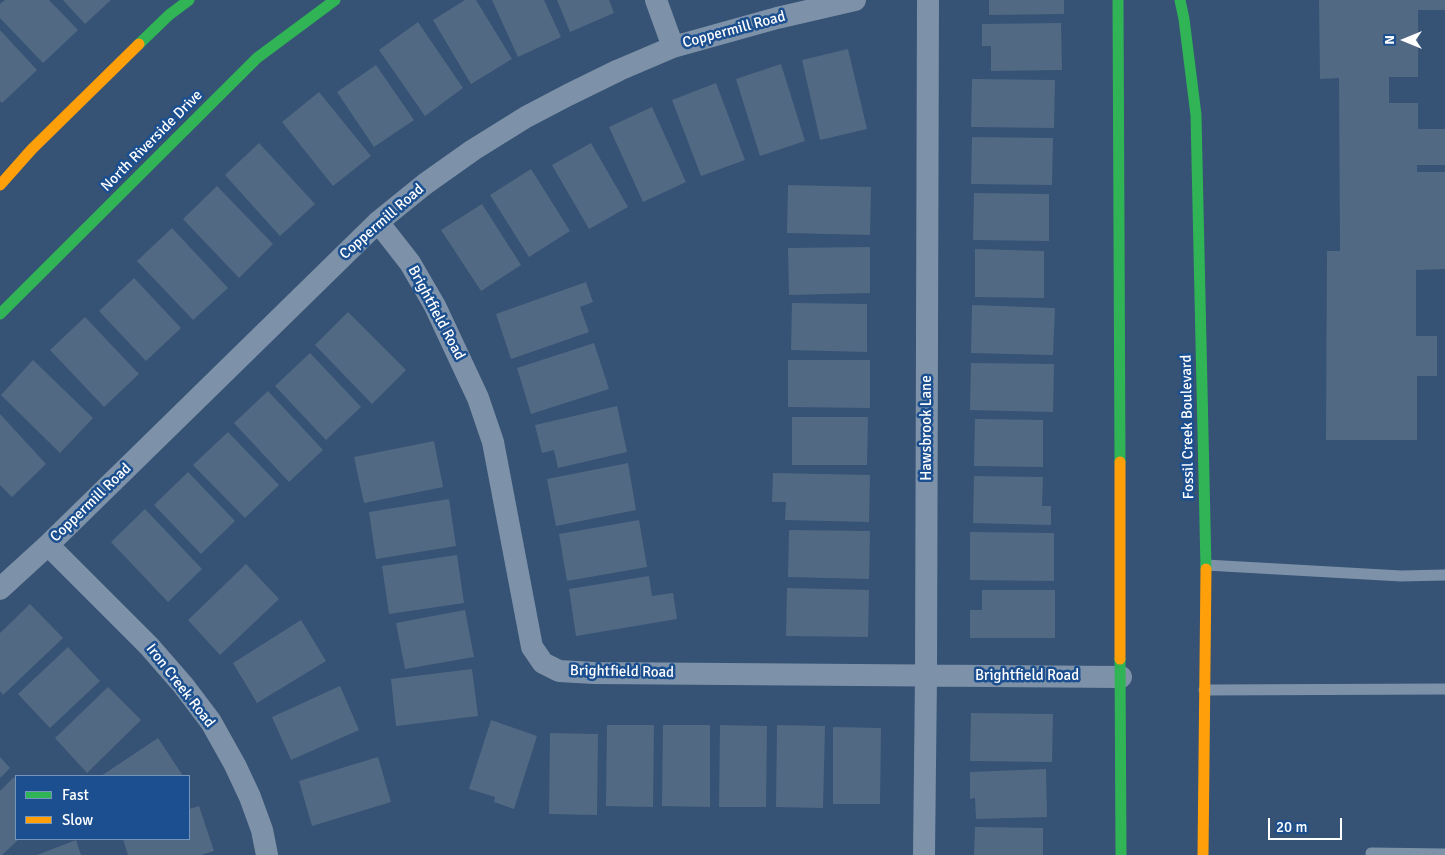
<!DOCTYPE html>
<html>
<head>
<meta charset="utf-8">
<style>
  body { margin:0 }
  #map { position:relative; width:1445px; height:855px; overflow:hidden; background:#365274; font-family:Signika,sans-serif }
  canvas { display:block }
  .legend { position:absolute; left:15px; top:775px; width:175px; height:65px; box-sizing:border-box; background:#1b4f8f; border:1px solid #7695bc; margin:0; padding:6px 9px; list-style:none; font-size:15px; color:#fff }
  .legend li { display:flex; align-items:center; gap:10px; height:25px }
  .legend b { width:25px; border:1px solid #7695bc }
  .north { position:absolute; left:1380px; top:15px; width:50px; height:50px; -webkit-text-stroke:4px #1b4f8f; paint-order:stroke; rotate:270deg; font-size:14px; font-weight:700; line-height:20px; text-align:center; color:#fff }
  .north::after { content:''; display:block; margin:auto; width:18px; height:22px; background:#fff; clip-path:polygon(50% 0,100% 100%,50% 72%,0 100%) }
  .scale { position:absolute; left:1268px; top:818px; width:74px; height:22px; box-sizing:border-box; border:2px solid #fff; border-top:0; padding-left:6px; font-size:15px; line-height:18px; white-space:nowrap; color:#fff; -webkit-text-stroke:4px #1b4f8f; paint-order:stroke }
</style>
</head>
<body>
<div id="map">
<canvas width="1445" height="855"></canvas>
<ul class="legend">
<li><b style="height:6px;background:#30b455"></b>Fast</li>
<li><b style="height:6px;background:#ff9f0a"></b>Slow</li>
</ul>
<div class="north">N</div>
<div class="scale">20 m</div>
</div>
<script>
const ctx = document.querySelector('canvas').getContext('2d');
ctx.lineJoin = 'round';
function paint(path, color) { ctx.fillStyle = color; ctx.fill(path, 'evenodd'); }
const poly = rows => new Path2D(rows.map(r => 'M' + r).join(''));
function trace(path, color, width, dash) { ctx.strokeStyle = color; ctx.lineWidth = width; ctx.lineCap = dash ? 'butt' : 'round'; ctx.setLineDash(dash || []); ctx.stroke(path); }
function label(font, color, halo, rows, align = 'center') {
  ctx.font = font + ' Signika,sans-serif'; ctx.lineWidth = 5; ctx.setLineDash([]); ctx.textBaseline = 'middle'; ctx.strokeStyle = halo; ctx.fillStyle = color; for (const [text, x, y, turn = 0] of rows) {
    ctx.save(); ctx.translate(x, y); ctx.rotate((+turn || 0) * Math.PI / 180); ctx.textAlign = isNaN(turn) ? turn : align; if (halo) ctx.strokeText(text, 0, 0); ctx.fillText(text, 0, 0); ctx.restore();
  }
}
const building = poly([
  [5,0,49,0,78,30,43,63,0,18,0,4],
  [63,0,111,0,85,24],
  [465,0,476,0,512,59,471,84,433,20],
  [492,0,544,0,561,37,518,57],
  [557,0,609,0,614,13,570,32],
  [989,0,1064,0,1064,14,989,15],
  [1319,0,1445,0,1445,10,1418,10,1418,77,1389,77,1389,103,1418,103,1418,129,1445,129,1445,165,1417,165,1417,172,1445,172,1445,269,1416,270,1416,336,1437,336,1437,376,1417,376,1417,440,1326,440,1327,251,1340,251,1339,78,1320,79],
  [418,22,463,88,425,116,379,50],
  [1061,23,1062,70,991,71,991,46,982,46,982,24],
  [0,30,37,70,2,103,0,101],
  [848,49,867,129,820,140,802,60],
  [781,64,805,141,760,156,736,79],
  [376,65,414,120,374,147,337,92],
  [972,79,1055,80,1054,128,971,127],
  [716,83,745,160,701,176,672,100],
  [319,92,371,156,333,186,282,122],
  [652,107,686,182,643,202,609,127],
  [972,137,1053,138,1052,185,971,184],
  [259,143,315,204,280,236,225,175],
  [591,143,628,207,589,229,552,165],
  [531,169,570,231,529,257,490,195],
  [788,185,871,187,870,235,787,233],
  [217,186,273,244,239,278,183,219],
  [974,193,1049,194,1049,241,973,240],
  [482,204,521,265,481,291,441,230],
  [172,228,228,288,193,320,137,261],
  [870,247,870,293,789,295,788,248],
  [975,249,1044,251,1044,298,975,297],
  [134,278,181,328,146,361,99,311],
  [586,282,593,302,580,307,589,332,511,359,496,314],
  [792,303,867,304,867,352,791,350],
  [972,305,1055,308,1053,355,971,353],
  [348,312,406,370,372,404,315,345],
  [85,317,139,374,104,407,50,350],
  [594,343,609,389,531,414,517,368],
  [310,353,361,407,326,440,275,386],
  [33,360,93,418,60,453,1,395],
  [788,360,870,360,870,408,788,407],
  [971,363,1054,364,1053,412,970,410],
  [268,391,323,450,289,482,234,423],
  [617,406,627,452,558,468,554,450,542,453,535,425],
  [0,414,46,464,12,497,0,485],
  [792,417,868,417,867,465,792,465],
  [975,419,1043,420,1043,467,974,466],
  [228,432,279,485,245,518,193,465],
  [434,441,443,487,364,503,354,457],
  [628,463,636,510,556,526,547,479],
  [188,472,235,521,201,554,154,505],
  [773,473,870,475,869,522,785,520,786,502,772,502],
  [974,476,1043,477,1042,506,1051,506,1051,525,973,523],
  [449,499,456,546,376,559,369,512],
  [145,509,202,569,168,602,111,542],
  [639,520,647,567,567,581,559,534],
  [789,530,870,531,869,579,788,577],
  [970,532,1054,533,1054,581,970,580],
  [457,555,464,603,389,614,382,566],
  [246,564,279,599,220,655,188,620],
  [649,576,652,596,673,593,677,619,576,636,569,589],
  [787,588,869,590,868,637,786,636],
  [982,590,1055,590,1055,638,970,638,970,610,982,610],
  [30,604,63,638,3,695,0,691,0,633],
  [465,610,474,657,405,669,396,623],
  [301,620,326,661,257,703,233,663],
  [68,647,100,681,50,728,18,694],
  [472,669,478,716,396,726,391,679],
  [340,686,359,730,291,760,272,717],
  [108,687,141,720,87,773,55,738],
  [971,713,1053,714,1052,762,970,761],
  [491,720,537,736,514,809,494,802,495,797,469,789],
  [607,725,654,725,653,807,606,806],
  [663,725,710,725,710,807,662,806],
  [720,725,767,726,766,807,719,807],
  [777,725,825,726,823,808,776,807],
  [833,727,881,728,880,804,833,804],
  [550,733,598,734,597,815,549,814],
  [158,738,183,776,101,776],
  [0,757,10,768,0,778],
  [378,757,391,802,312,826,299,781],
  [1046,769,1047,817,976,819,975,798,970,799,970,772],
  [14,777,16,780,16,839,19,839,2,855,0,855,0,791],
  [199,806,214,851,201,855,128,855,123,839,189,839,189,809],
  [975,827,1043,828,1043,855,974,855],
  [76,840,81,855,37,855]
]);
const lane = poly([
  [1206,565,1401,576,1445,575],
  [1204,690,1445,689],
  [1371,853,1445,854]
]);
const street = poly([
  [656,0,673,47],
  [378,222,410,263,435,306,478,398,493,442,532,647,543,663,559,671,594,673,1121,677],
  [48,545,149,646,183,685,211,722,235,765,250,797,262,830,267,855],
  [0,589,48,545,378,222,425,184,473,150,526,117,568,95,619,70,673,47,777,18,855,0],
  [924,855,926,676,928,0]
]);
const fast = poly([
  [1118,0,1120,462],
  [1180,0,1184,19,1196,115,1206,569],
  [139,44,169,15,189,0],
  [0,314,257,58,335,0],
  [1120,659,1121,855]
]);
const slow = poly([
  [0,185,32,149,139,44],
  [1120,462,1120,659],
  [1203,855,1206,569]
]);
const streetNames = [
  ["Coppermill Road",734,30,-15],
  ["North Riverside Drive",152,141,-45],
  ["Coppermill Road",382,222,-41],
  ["Brightfield Road",436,313,62],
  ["Fossil Creek Boulevard",1188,427,-91],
  ["Hawsbrook Lane",927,428,-90],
  ["Coppermill Road",91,503,-44],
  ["Brightfield Road",622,672,1],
  ["Brightfield Road",1027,676],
  ["Iron Creek Road",180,686,52]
];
paint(building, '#526984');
trace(lane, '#7d92a8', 11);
trace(street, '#7d92a8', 22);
trace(fast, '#30b455', 11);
trace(slow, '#ff9f0a', 11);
label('15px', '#fff', '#1b4f8f', streetNames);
</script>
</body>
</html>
